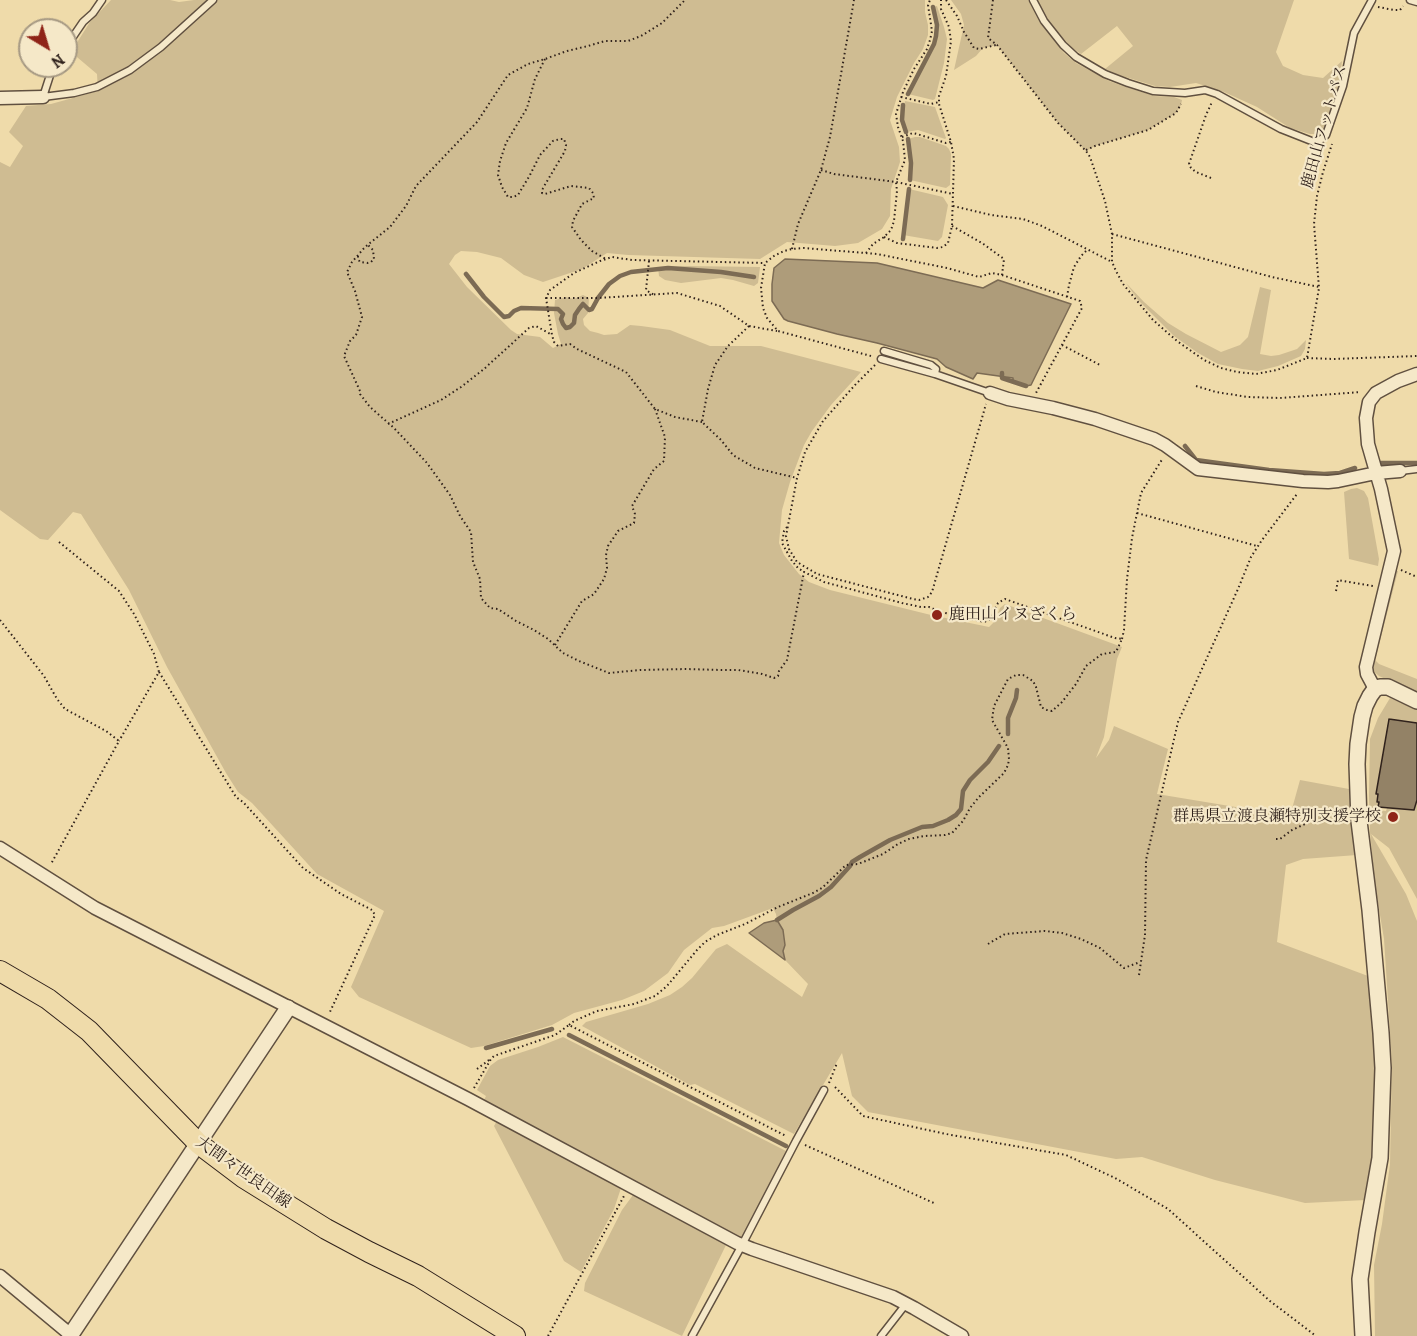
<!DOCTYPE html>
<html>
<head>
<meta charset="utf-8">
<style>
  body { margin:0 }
  #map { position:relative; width:1417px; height:1336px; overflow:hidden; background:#efdbaa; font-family:Alegreya,serif }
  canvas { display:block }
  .north { position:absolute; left:18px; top:18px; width:60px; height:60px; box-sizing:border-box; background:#f5e8c8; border:2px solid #a69983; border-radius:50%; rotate:142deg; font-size:16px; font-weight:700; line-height:24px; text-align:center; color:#30221c }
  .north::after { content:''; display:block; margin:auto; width:21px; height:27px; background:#8f2418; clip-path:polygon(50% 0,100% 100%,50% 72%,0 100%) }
</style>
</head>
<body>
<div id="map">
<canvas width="1417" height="1336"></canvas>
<div class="north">N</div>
</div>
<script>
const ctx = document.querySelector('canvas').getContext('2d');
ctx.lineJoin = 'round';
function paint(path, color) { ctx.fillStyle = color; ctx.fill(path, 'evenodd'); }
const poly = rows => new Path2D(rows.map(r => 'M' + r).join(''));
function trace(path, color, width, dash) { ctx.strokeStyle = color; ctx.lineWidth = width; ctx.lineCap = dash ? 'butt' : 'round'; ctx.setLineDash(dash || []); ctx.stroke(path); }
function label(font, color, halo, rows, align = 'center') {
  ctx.font = font + ' Alegreya,"Noto Serif JP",serif'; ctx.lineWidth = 4.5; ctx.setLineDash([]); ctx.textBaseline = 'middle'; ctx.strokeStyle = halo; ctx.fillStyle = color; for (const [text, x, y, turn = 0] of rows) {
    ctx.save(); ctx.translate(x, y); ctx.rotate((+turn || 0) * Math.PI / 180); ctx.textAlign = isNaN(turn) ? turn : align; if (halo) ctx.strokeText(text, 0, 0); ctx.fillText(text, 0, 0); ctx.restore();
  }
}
const green = poly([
  [111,0,170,0,179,2,194,0,925,0,925,12,928,25,928,35,923,49,914,63,897,97,890,120,899,147,900,162,891,189,890,216,882,229,858,243,835,246,787,242,760,259,628,255,607,253,582,269,543,282,524,275,501,258,477,252,461,251,455,255,449,264,467,287,511,330,517,334,540,337,553,348,561,344,558,334,554,313,555,300,566,297,574,299,583,295,589,298,588,313,583,319,584,325,590,331,598,333,604,335,617,334,630,325,641,326,670,330,710,346,761,346,861,372,831,405,812,431,804,445,790,482,782,510,779,543,784,555,799,574,809,582,830,590,931,615,989,627,995,621,1000,608,1005,604,1122,647,1117,659,1104,737,1096,758,1109,740,1114,726,1168,749,1157,794,1290,816,1300,780,1349,789,1357,855,1303,859,1286,865,1277,942,1368,976,1375,1059,1376,1113,1373,1160,1366,1200,1305,1203,1215,1180,1142,1157,1116,1159,868,1112,852,1096,842,1053,794,1134,695,1084,690,1085,582,1026,586,1022,648,1004,670,995,682,987,692,978,716,949,727,944,802,997,808,984,785,960,783,951,785,945,783,930,777,920,776,914,773,908,724,926,712,928,684,950,668,973,644,991,622,1000,574,1013,552,1025,484,1046,471,1048,359,997,351,987,384,911,317,874,252,803,238,792,226,773,167,667,129,590,81,514,73,512,48,540,40,539,0,510,0,162,10,167,23,146,9,132,26,106,51,104,98,91,97,74,71,52,90,22],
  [951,0,1028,0,1039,21,1064,53,1076,63,1109,81,1123,86,1154,96,1174,97,1182,100,1181,105,1176,113,1148,130,1095,146,1086,151,1058,123,997,45,983,48,976,56,954,70,964,25,961,14],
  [1038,0,1294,0,1276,52,1283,66,1303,75,1323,78,1342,61,1339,85,1324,130,1320,134,1310,134,1290,128,1257,107,1224,92,1196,83,1170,87,1155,86,1119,75,1105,69,1133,46,1117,26,1081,54,1072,48,1054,28,1044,14],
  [937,6,944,27,947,39,944,63,935,99,933,100,908,94,934,44,936,36,937,25,933,7],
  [905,101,935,107,946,138,945,139,918,130,906,132,902,120],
  [915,137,920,137,946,146,949,149,951,154,950,185,946,188,910,180,911,163,908,139],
  [909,189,943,197,948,205,942,237,938,241,903,235],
  [686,266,760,267,758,283,754,286,733,280,721,278,681,283,665,280,659,276,658,267],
  [1126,283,1144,302,1168,323,1186,334,1221,352,1240,345,1248,337,1260,287,1271,290,1260,354,1271,356,1279,355,1297,349,1306,340,1305,349,1301,356,1278,366,1258,371,1242,369,1218,364,1198,353,1174,336,1138,300],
  [1357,488,1364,491,1368,498,1379,559,1378,566,1349,559,1344,492,1351,489],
  [1396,571,1398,571,1375,660,1379,664,1417,679,1417,694,1379,676,1372,670,1371,664],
  [1390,698,1417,710,1417,723,1388,719,1376,793,1378,794,1377,801,1379,802,1377,810,1386,811,1387,808,1414,810,1417,800,1417,899,1389,848,1371,834,1406,894,1417,921,1417,1336,1375,1336,1374,1265,1382,1224,1390,1164,1392,1063,1384,939,1375,885,1370,832,1369,796,1370,739,1378,718],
  [563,1037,786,1151,743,1236,737,1237,483,1102,486,1096,477,1090,490,1066,498,1060,538,1047],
  [498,1119,621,1188,614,1209,581,1272,564,1261,494,1126],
  [633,1195,726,1245,682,1336,584,1291,585,1283,622,1210]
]);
const water = poly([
  [785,259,877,263,983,288,998,280,1071,304,1031,385,1026,386,1013,381,1013,378,977,373,973,379,946,367,937,359,877,343,837,334,788,321,784,319,772,301,772,284,774,268,785,259],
  [777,920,783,930,785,945,783,951,785,960,749,933,764,923,777,920]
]);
const stream = poly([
  [908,94,934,44,936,36,937,25,933,7],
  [903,105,902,120,906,132],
  [908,139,911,163,910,180],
  [903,239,909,189],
  [466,274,484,297,504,317,509,316,514,311,521,308,558,309,563,314,561,319,563,324,566,328,570,327,574,323,575,315,579,309,583,304,589,310,592,309,598,298,609,284,620,276,631,272,668,268,721,272,754,277],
  [1002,373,1002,378,1026,386],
  [1185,446,1196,460,1269,470,1324,474,1340,473,1355,468],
  [1381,463,1417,463],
  [1008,734,1008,718,1016,698,1017,690],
  [777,920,793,910,819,896,831,887,850,866,852,862,860,857,890,840,922,827,933,826,948,820,956,815,961,809,963,791,970,780,988,762,999,746],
  [569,1035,786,1146],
  [486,1048,552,1029]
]);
const building = poly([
  [1389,719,1417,723,1417,800,1414,810,1378,807,1379,802,1377,802,1378,794,1376,794,1389,719]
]);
const path = poly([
  [946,0,957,16,964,32,974,48,979,49,996,45],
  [993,0,988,38,997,45,1058,123,1086,151,1090,157,1105,201,1112,234,1112,262,1116,271,1123,284,1153,320,1177,341,1204,360,1221,368,1237,372,1256,374,1277,370,1307,358,1319,288,1314,224,1317,196,1323,172,1332,144],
  [1378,7,1394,10,1400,10,1403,6],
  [545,59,535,79,527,108,506,143,500,161,498,175,502,187,508,197,513,197,518,195,530,175,540,155,553,141,560,139,564,139,566,145,565,151,543,188,542,193,545,194,571,186,589,188,593,193,594,198,582,204,573,221,572,227,581,240,592,251,606,259],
  [901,97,931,104,939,102],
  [902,137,913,133,917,134,946,143,951,142],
  [1086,150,1095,146,1148,130,1176,113,1181,104],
  [821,170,834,174,896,182,953,194],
  [1211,178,1196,172,1191,168,1189,164,1206,115,1212,102],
  [953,206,991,215,1023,219,1042,226,1112,262],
  [952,226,982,243,1004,259,1002,275],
  [1112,234,1272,277,1319,287],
  [884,237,897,243,937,248,943,247,948,243,952,226,954,159,951,142,939,104,939,96,946,76,951,41,949,27,941,9,941,0],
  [792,249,798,224,821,170,830,137,854,0],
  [866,253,873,244,884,237,891,230,894,221,897,191,896,182,905,160,903,141,898,127,896,114,903,92,914,69,927,49,930,40,932,31,928,5,930,0],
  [358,256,358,259,360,262,367,263,371,262,374,259,373,250,368,245],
  [649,261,646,290,654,295],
  [1067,297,1069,285,1074,267,1081,256,1088,249],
  [546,298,598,298,677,293,720,306,749,326,777,331],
  [749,326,728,346,715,365,708,389,702,422,721,440,733,455,755,468,797,478],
  [1062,345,1100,365],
  [871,356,778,331,767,318,763,308,761,288,765,263,774,256,784,251,792,249,804,248,877,254,947,268,979,277,992,273,1002,275,1080,301,1082,308,1036,393],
  [1307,358,1333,359,1417,356],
  [875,365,855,385,823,421,805,452,797,478,786,536,789,549,797,562,817,574,913,599,919,600,928,597,932,592,986,404],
  [1196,386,1216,392,1248,397,1280,398,1361,392],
  [702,422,675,417,655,409,626,372,577,349,570,344,558,346,554,342,552,335,546,298,550,290,574,273,600,261,612,257,632,260,765,263],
  [388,424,441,400,461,387,484,369,529,328,536,326,552,335],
  [1137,513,1257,546],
  [787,527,784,531,782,543,792,561,798,568,804,572],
  [59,542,119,591,134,614,154,654,159,672,119,741],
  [1401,570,1417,577],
  [1336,591,1338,580,1373,586],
  [0,620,44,676,57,699,65,709,106,731,119,741,51,864],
  [1122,639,1124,630,1127,579,1132,538,1141,493,1163,458],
  [555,645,582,601,594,594,604,579,607,568,606,555,608,546,618,531,634,523,635,514,632,506,654,469,664,461,665,437,655,409],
  [159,672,236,797,243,802,303,868,341,894,372,910,375,915,329,1014],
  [1276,839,1280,839,1292,830,1318,818,1339,822,1345,822],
  [988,944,1005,934,1045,931,1062,933,1081,939,1100,948,1124,968,1140,962],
  [1139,975,1145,935,1146,860,1178,722,1238,589,1251,557,1262,540,1297,494],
  [569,1025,574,1021,597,1011,634,1004,655,996,667,986,697,950,705,942,717,935,745,924,778,907,813,893,822,888,846,865,858,864,883,854,898,844,909,839,924,836,945,835,952,833,963,821,970,808,979,797,1004,773,1008,765,1009,759,1008,748,992,720,994,706,1008,679,1016,675,1023,675,1033,681,1036,687,1041,707,1047,710,1052,711,1062,702,1076,684,1086,666,1102,654,1116,652,1122,639,1115,638,1005,599,998,603,989,620,984,622,941,612,929,607,921,607,902,603,824,582,804,572,787,660,779,671,778,676,774,678,762,674,738,670,721,670,686,669,640,670,609,673,579,661,563,653,548,639,534,630,516,621,498,609,490,608,481,598,480,579,473,562,471,532,460,516,450,495,427,463,394,428,370,407,360,394,360,391,344,356,350,341,356,335,362,317,355,291,347,272,352,262,365,247,390,227,406,206,416,186,477,122,508,75,528,64,545,59,567,51,588,46,605,41,628,41,641,36,662,23,685,0],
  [477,1069,489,1060],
  [829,1083,837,1063],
  [835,1087,863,1116,946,1134,1066,1155,1115,1178,1168,1209,1270,1301,1316,1336],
  [474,1088,491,1059,494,1056,555,1035,569,1025,786,1136],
  [805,1145,936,1204],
  [548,1336,624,1196]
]);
const service = poly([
  [1033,0,1044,21,1063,45,1076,57,1105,74,1128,83,1153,91,1185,93,1205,90,1217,94,1281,129,1314,142,1318,142,1326,135,1343,86,1354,33,1372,0],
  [1410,0,1417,2],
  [66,47,83,22,93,13,102,0],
  [53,66,43,97,74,93,97,87,130,70,161,47,213,0],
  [884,351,931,365,936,369,935,374],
  [881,359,935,374,990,393],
  [1400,471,1417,469],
  [692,1336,742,1245,796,1141,824,1090],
  [881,1336,906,1304]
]);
const minor = poly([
  [0,98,43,97],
  [990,393,1008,399,1053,408,1095,419,1154,439,1165,445,1198,469,1303,481,1328,482,1338,481,1376,473,1400,471],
  [1375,689,1367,674,1366,667,1394,551,1381,489,1368,444,1366,418,1369,402,1376,393,1398,381,1417,374],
  [0,848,95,908,468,1099,737,1243,752,1249,893,1297,914,1308,962,1336],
  [0,1276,71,1335]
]);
const tertiary = poly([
  [70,1336,288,1008],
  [1363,1336,1360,1279,1367,1232,1380,1158,1383,1068,1381,1033,1370,910,1359,821,1357,764,1358,744,1362,717,1365,706,1370,696,1375,689,1380,687,1388,687,1417,701]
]);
const primary = poly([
  [0,971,48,999,89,1031,199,1144,244,1178,326,1229,369,1252,418,1276,515,1336]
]);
const markers = [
  [937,615,6,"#8f2418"],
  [1393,817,6,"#8f2418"]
];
const streetNames = [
  ["鹿田山フットパス",1325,127,-74],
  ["大間々世良田線",243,1173,35]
];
const poiNames = [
  ["鹿田山イヌざくら",949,615],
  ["群馬県立渡良瀬特別支援学校",1381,817,"right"]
];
paint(green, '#cfbc92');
paint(water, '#ae9c7a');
trace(water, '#7c6b54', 1.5);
trace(stream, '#7c6b54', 4.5);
paint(building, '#938266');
trace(building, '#30221c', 1.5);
trace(service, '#605040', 9);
trace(minor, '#605040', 15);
trace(tertiary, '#605040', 18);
trace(primary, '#30221c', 22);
trace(path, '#30221c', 2, [1.5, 3]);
trace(service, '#f5e8c8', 6);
trace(minor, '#f5e8c8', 12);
trace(tertiary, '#f5e8c8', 15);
trace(primary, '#efdbaa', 20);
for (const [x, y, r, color] of markers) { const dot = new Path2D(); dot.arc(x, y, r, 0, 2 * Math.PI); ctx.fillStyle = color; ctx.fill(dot); trace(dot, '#f5e8c8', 2); }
label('16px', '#30221c', '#f5e8c8', streetNames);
label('16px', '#30221c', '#f5e8c8', poiNames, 'left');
</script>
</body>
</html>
